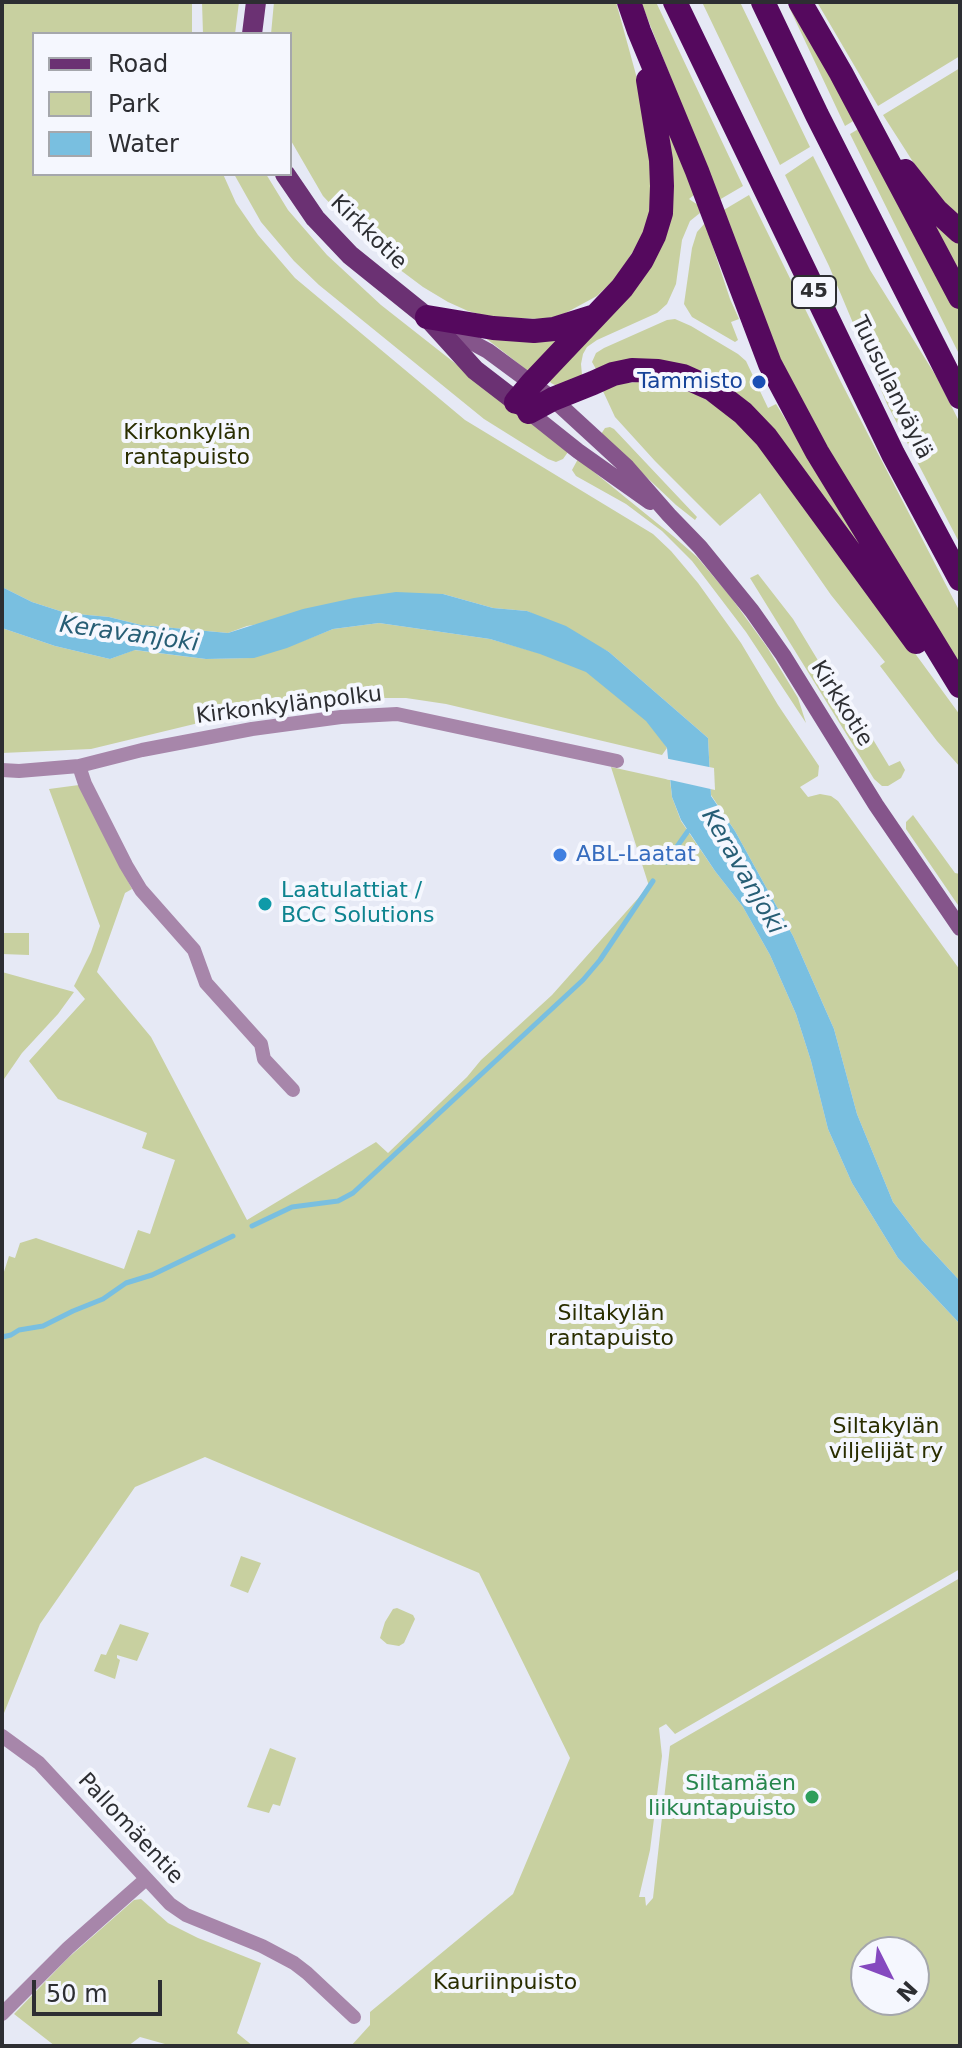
<!DOCTYPE html>
<html>
<head>
<meta charset="utf-8">
<style>
  body { margin:0 }
  #map { position:relative; width:962px; height:2048px; overflow:hidden; background:#e6e9f5; font-family:"DejaVu Sans",sans-serif }
  canvas { display:block }
  .frame { position:absolute; inset:0; border:4px solid #2d2e32; pointer-events:none }
  .legend { position:absolute; left:32px; top:32px; width:260px; height:144px; box-sizing:border-box; background:#f5f7fe; border:2px solid #a5a7ac; margin:0; padding:10px 14px; list-style:none; font-size:24px; color:#2d2e32 }
  .legend li { display:flex; align-items:center; gap:16px; height:40px }
  .legend b { width:40px; border:2px solid #a5a7ac }
  .north { position:absolute; left:850px; top:1936px; width:80px; height:80px; box-sizing:border-box; background:#f5f7fe; border:2px solid #a5a7ac; border-radius:50%; rotate:132deg; font-size:22px; font-weight:700; line-height:32px; text-align:center; color:#2d2e32 }
  .north::after { content:''; display:block; margin:auto; width:28px; height:36px; background:#8549bf; clip-path:polygon(50% 0,100% 100%,50% 72%,0 100%) }
  .scale { position:absolute; left:32px; top:1980px; width:130px; height:36px; box-sizing:border-box; border:4px solid #2d2e32; border-top:0; padding-left:10px; font-size:24px; line-height:28px; white-space:nowrap; color:#2d2e32; -webkit-text-stroke:6px #f5f7fe; paint-order:stroke }
</style>
</head>
<body>
<div id="map">
<canvas width="962" height="2048"></canvas>
<div class="frame"></div>
<ul class="legend">
<li><b style="height:10px;background:#6b3173"></b>Road</li>
<li><b style="height:22px;background:#c8d0a0"></b>Park</li>
<li><b style="height:22px;background:#79bfe0"></b>Water</li>
</ul>
<div class="north">N</div>
<div class="scale">50 m</div>
</div>
<script>
const ctx = document.querySelector('canvas').getContext('2d');
ctx.lineJoin = 'round';
function paint(path, color) { ctx.fillStyle = color; ctx.fill(path, 'evenodd'); }
const poly = rows => new Path2D(rows.map(r => 'M' + r).join(''));
function trace(path, color, width, dash) { ctx.strokeStyle = color; ctx.lineWidth = width; ctx.lineCap = dash ? 'butt' : 'round'; ctx.setLineDash(dash || []); ctx.stroke(path); }
function label(font, color, halo, rows, align = 'center') {
  ctx.font = font + ' "DejaVu Sans",sans-serif'; ctx.lineWidth = 8; ctx.setLineDash([]); ctx.textBaseline = 'middle'; ctx.strokeStyle = halo; ctx.fillStyle = color; for (const [text, x, y, turn = 0] of rows) {
    ctx.save(); ctx.translate(x, y); ctx.rotate((+turn || 0) * Math.PI / 180); ctx.textAlign = isNaN(turn) ? turn : align; if (halo) ctx.strokeText(text, 0, 0); ctx.fillText(text, 0, 0); ctx.restore();
  }
}
const green = poly([
  [2,2,192,2,192,34,34,34,34,174,223,174,236,203,258,235,295,278,465,420,653,534,671,551,698,583,741,643,778,705,819,766,818,776,800,787,808,797,820,794,831,796,838,801,960,970,960,1281,922,1240,893,1202,857,1114,834,1029,793,936,735,831,711,795,708,738,609,652,527,611,493,608,443,594,247,626,228,633,141,625,109,617,66,613,32,602,2,587],
  [202,2,239,2,235,34,203,34],
  [274,2,616,2,638,82,651,158,651,190,649,215,641,239,616,278,597,296,560,316,541,319,490,317,468,311,448,302,423,287,391,263,352,227,323,196,290,139,290,34,271,34],
  [641,2,656,2,743,186,719,200],
  [702,2,740,2,810,147,780,165],
  [817,2,960,2,960,56,878,106],
  [793,5,855,120,845,126,789,7],
  [960,68,960,217,946,207,924,179,883,115],
  [860,128,960,312,960,356,850,134],
  [671,131,695,194,689,199,698,205,700,213,690,221,682,240,676,284,667,304,657,313,597,340,587,347,583,354,581,364,582,375,557,386,551,383,549,380,643,277,667,133],
  [813,156,870,270,936,376,960,423,960,544,887,404,829,266,785,175],
  [234,174,266,174,288,210,327,255,381,305,568,452,563,459,556,462,548,459,484,419,319,285,294,261,261,222],
  [749,195,841,382,960,612,960,670,860,509,773,345,722,211],
  [935,222,960,240,960,275,935,229],
  [705,223,730,299,739,319,731,322,738,340,735,342,692,317,684,304,692,248,697,232],
  [675,319,691,326,738,354,746,361,754,378,751,380,756,390,759,389,768,408,776,404,882,577,720,383,596,369,592,362,596,353,604,348,667,320],
  [483,336,561,336,528,371],
  [649,381,695,393,730,414,771,456,960,715,960,767,937,741,880,666,885,662,831,595,760,493,720,526,655,461,615,417,602,389,615,384],
  [610,427,614,429,697,517,695,520,676,505,601,434,605,428],
  [578,459,673,536,697,557,730,596,767,647,798,698,806,723,746,632,692,561,662,531,626,504,576,476,572,470],
  [758,574,793,619,828,677,845,693,889,766,900,761,905,770,901,778,888,786,882,786,874,779,750,578],
  [379,623,490,639,577,664,649,720,667,748,662,755,446,704,406,698,374,698,244,712,91,749,2,753,2,628,55,646,110,659,134,650,206,659,250,658,295,644,333,629],
  [611,767,670,780,672,797,681,821,715,871,743,907,770,955,796,1014,811,1061,828,1129,852,1183,898,1258,960,1324,960,1569,675,1734,666,1724,659,1728,662,1756,650,1850,639,1897,645,1897,646,1906,653,1898,670,1746,960,1578,960,2046,351,2046,370,2025,370,2012,513,1894,570,1758,479,1573,205,1457,135,1487,40,1624,2,1718,2,1278,9,1256,15,1258,20,1243,36,1238,124,1269,138,1230,150,1234,175,1160,142,1148,147,1133,58,1099,29,1061,85,999,74,986,91,952,100,926,49,789,79,785,132,889,125,893,97,972,151,1037,247,1220,376,1142,388,1153,467,1077,481,1060,552,995,649,886],
  [866,1952,914,1952,914,2000,866,2000],
  [913,815,955,873,960,874,960,886,958,888,960,890,960,908,906,829,906,822],
  [2,933,29,933,29,955,2,954],
  [2,972,74,992,58,1014,22,1053,2,1082],
  [241,1556,261,1563,248,1593,230,1586],
  [397,1608,413,1615,415,1619,404,1643,399,1646,387,1644,380,1638,385,1622,393,1609],
  [120,1624,149,1633,137,1661,117,1655,117,1658,120,1660,115,1679,94,1671,101,1654,106,1655],
  [270,1748,296,1758,280,1806,273,1804,269,1813,247,1807],
  [141,1899,168,1923,198,1938,261,1963,237,2033,253,2046,172,2046,140,2037,128,2046,55,2046,14,2014,68,1958,134,1900]
]);
const water = poly([
  [2,587,32,602,66,613,109,617,141,625,228,633,303,609,354,598,396,592,443,594,493,608,527,611,566,626,609,652,708,738,711,796,735,831,793,936,834,1029,857,1114,893,1202,922,1240,960,1281,960,1324,898,1258,852,1183,828,1129,811,1061,796,1014,770,955,743,907,715,871,681,820,672,797,667,748,646,721,586,672,540,654,490,639,379,623,333,629,287,648,254,658,206,659,135,650,110,659,55,646,2,628]
]);
const pier = poly([
  [664,758,714,768,715,790,666,779]
]);
const stream = poly([
  [666,862,688,831],
  [252,1226,292,1207,338,1201,353,1193,583,980,600,960,653,881],
  [2,1337,11,1335,19,1330,43,1326,73,1311,103,1299,126,1283,152,1275,233,1236]
]);
const street = poly([
  [79,766,85,784,126,865,141,890,194,950,206,983,261,1044,264,1059,293,1090],
  [2,770,19,771,79,766,142,750,252,729,341,717,397,714,617,761],
  [2,1736,39,1763,170,1904,186,1915,262,1946,294,1963,307,1973,354,2017],
  [2,2014,68,1948,146,1879]
]);
const secondary = poly([
  [440,325,488,351,553,399,627,467,669,515,700,547,752,611,783,655,876,805,960,928],
  [529,412,578,451,650,502]
]);
const primary = poly([
  [252,34,256,2],
  [285,174,315,218,350,255,427,317,475,370,527,410]
]);
const highway = poly([
  [629,2,639,31,697,171,770,364,817,452,960,686],
  [675,2,893,454,960,579],
  [763,2,817,115,960,397],
  [800,2,841,73,960,297],
  [905,171,936,210,960,232],
  [427,317,493,328,534,331,554,329,592,317],
  [516,402,532,383,622,288,642,260,654,236,661,213,662,186,661,160,648,80],
  [529,412,553,399,593,383,613,374,632,370,658,371,683,376,712,389,743,413,766,437,916,642]
]);
const markers = [
  [759,382,8,"#1a4fb4"],
  [560,855,8,"#3f7fe0"],
  [265,904,8,"#0f9aa8"],
  [812,1797,8,"#2e9e5b"]
];
const shields = [
  [814,292,44]
];
const shieldNames = [
  ["45",814,292]
];
const streetNames = [
  ["Kirkkotie",368,233,44],
  ["Tuusulanväylä",891,388,64],
  ["Kirkkotie",841,704,58],
  ["Kirkonkylänpolku",289,706,-7],
  ["Pallomäentie",130,1829,47]
];
const transitNames = [
  ["Tammisto",743,382]
];
const parkNames = [
  ["Kirkonkylän",187,433],
  ["rantapuisto",187,458],
  ["Siltakylän",611,1314],
  ["rantapuisto",611,1339],
  ["Siltakylän",886,1427],
  ["viljelijät ry",886,1452],
  ["Kauriinpuisto",505,1983]
];
const shopNames = [
  ["ABL-Laatat",576,855]
];
const cultureNames = [
  ["Laatulattiat /",281,891],
  ["BCC Solutions",281,916]
];
const leisureNames = [
  ["Siltamäen",796,1784],
  ["liikuntapuisto",796,1809]
];
const waterNames = [
  ["Keravanjoki",129,635,8],
  ["Keravanjoki",742,872,60]
];
paint(green, '#c8d0a0');
paint(water, '#79bfe0');
paint(pier, '#e6e9f5');
trace(stream, '#79bfe0', 5);
trace(street, '#a786aa', 14);
trace(secondary, '#85558b', 16);
trace(primary, '#6b3173', 20);
trace(highway, '#55095e', 24);
for (const [x, y, r, color] of markers) { const dot = new Path2D(); dot.arc(x, y, r, 0, 2 * Math.PI); ctx.fillStyle = color; ctx.fill(dot); trace(dot, '#f5f7fe', 3); }
for (const [x, y, w] of shields) { const box = new Path2D(); box.roundRect(x - w / 2, y - 16, w, 32, 6); ctx.fillStyle = '#f5f7fe'; ctx.fill(box); trace(box, '#2d2e32', 2); }
label('bold 20px', '#2d2e32', null, shieldNames);
label('22px', '#2d2e32', '#f5f7fe', streetNames);
label('22px', '#164399', '#f5f7fe', transitNames, 'right');
label('22px', '#2a2e00', '#f5f7fe', parkNames);
label('22px', '#366cbe', '#f5f7fe', shopNames, 'left');
label('22px', '#0d838f', '#f5f7fe', cultureNames, 'left');
label('22px', '#27864d', '#f5f7fe', leisureNames, 'right');
label('italic 24px', '#275e75', '#f5f7fe', waterNames);
</script>
</body>
</html>
